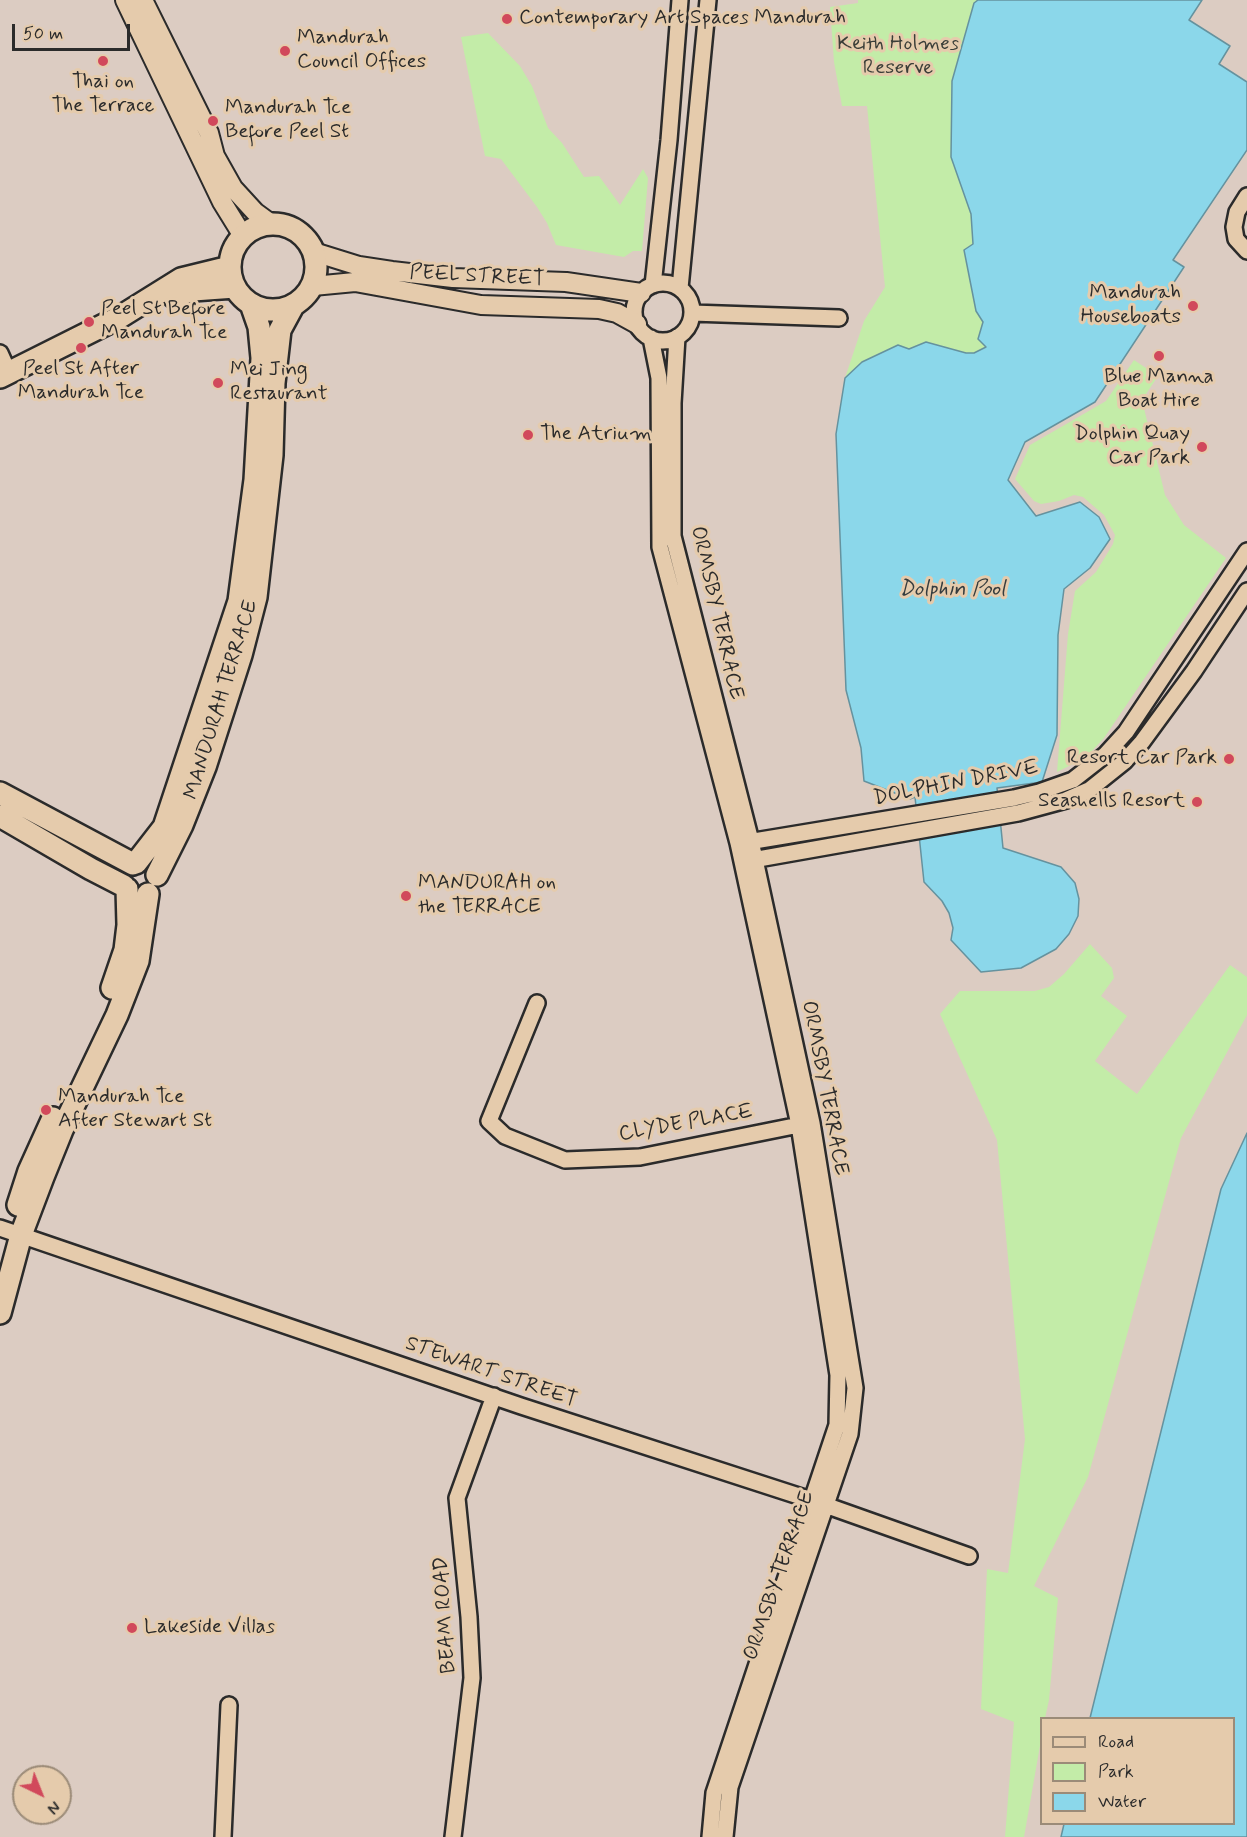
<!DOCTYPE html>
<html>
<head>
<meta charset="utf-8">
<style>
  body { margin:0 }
  #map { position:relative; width:1247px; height:1837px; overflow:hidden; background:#dcccc2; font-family:Mynerve,sans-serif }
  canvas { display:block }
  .legend { position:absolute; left:1040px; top:1717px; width:195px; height:108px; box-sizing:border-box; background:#e5cbac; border:2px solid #9b8b78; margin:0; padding:8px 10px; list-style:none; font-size:18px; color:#2b2b2b }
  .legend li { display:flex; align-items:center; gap:12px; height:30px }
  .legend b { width:30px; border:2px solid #9b8b78 }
  .north { position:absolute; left:12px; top:1765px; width:60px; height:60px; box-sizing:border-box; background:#e5cbac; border:2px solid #9b8b78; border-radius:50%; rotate:137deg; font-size:16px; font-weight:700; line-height:24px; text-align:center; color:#2b2b2b }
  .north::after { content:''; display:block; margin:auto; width:21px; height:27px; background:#d1495b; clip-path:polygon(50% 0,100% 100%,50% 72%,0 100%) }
  .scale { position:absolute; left:12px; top:24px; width:118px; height:27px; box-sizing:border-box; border:3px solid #2b2b2b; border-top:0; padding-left:8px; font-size:18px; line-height:21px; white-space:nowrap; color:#2b2b2b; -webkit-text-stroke:4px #e5cbac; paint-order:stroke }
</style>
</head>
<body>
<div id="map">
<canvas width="1247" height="1837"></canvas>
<ul class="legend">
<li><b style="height:8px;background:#e5cbac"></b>Road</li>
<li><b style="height:16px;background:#c3eca8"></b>Park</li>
<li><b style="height:16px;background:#8bd7ea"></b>Water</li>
</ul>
<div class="north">N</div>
<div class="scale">50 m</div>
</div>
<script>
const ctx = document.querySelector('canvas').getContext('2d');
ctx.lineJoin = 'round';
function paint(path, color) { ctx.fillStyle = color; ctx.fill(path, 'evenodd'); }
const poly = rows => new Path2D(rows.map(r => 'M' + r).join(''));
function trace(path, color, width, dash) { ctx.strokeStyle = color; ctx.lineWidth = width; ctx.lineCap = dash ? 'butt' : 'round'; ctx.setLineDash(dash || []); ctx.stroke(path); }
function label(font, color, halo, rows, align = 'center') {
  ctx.font = font + ' Mynerve,sans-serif'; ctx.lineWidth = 6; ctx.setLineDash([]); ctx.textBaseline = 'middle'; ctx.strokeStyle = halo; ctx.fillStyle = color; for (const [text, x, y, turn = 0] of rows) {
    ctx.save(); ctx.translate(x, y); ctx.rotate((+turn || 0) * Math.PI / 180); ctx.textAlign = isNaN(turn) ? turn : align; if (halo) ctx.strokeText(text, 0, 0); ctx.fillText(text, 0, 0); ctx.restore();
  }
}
const green = poly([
  [858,0,978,0,974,3,952,81,951,156,971,214,974,244,964,250,976,311,983,322,986,347,974,353,966,353,926,342,908,349,862,362,845,378,864,321,885,287,867,106,842,106,834,62,830,7,858,3],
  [488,33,520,66,532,86,548,128,562,143,584,177,599,176,620,205,643,169,648,178,642,251,633,251,624,257,556,245,547,223,537,207,501,159,485,156,461,37],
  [1134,360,1158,376,1142,400,1165,495,1184,525,1226,558,1104,738,1091,752,1075,763,1057,772,1068,634,1075,591,1096,572,1113,544,1115,535,1104,515,1083,497,1074,495,1059,501,1041,504,1034,501,1015,479,1030,445,1106,401],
  [1090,944,1112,968,1114,978,1101,996,1127,1016,1095,1061,1137,1094,1230,965,1247,977,1247,1015,1181,1138,1088,1477,1034,1586,1058,1598,1049,1700,1045,1718,1042,1718,1041,1740,1024,1837,1005,1837,1014,1722,981,1709,987,1569,1008,1573,1025,1439,997,1140,940,1014,960,991,1035,991,1049,987,1064,974]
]);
const water = poly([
  [978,0,1202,0,1189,20,1230,46,1219,64,1247,82,1247,150,1173,260,1184,267,1095,402,1025,442,1008,480,1036,516,1080,502,1099,517,1110,539,1090,568,1064,589,1058,635,1057,735,1042,782,997,788,1003,848,1061,867,1075,883,1079,899,1078,916,1069,934,1056,949,1021,968,981,972,951,940,953,928,949,913,942,901,924,882,915,797,910,799,864,781,861,748,846,690,836,434,845,378,862,362,898,345,909,349,926,342,966,353,974,353,986,347,978,339,983,322,976,311,964,250,973,244,971,214,951,157,952,81,974,3,978,0],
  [1247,1133,1247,1837,1061,1837,1064,1824,1234,1824,1234,1718,1090,1718,1221,1189,1247,1133]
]);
const minor = poly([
  [1247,196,1237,212,1234,227,1236,239,1247,251],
  '634 312a29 29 0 1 1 58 0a29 29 0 1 1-58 0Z',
  [653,285,669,140,680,0],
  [680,288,708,0],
  [692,313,839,318],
  [677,337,673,403,673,536,751,841,812,1123,855,1388,850,1434,730,1787,725,1837],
  [651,338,659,378,660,547,738,843,799,1125,838,1375,837,1425,714,1793,710,1837],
  [0,353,9,373],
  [742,843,1014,798,1039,792,1073,780,1105,755,1126,732,1247,551],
  [747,861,1018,813,1066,800,1089,790,1124,762,1142,742,1194,671,1247,591],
  [537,1003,489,1121,505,1136,565,1160,640,1157,809,1123],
  [0,1228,521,1406,811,1500,969,1556],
  [223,1837,229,1705],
  [453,1837,472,1678,469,1617,457,1498,494,1396]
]);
const tertiary = poly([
  [125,0,222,202,243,236],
  [143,0,209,133,215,156,233,188,255,212,270,223],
  [314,252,359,266,392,271,453,278,566,282,641,293],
  [313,286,355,282,481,305,599,309,617,313,637,324]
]);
const secondary = poly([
  '230 267a43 43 0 1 1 86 0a43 43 0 1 1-86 0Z',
  [174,297,193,290,235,287],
  [0,377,120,317,181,279,230,267],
  [0,793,133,864],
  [0,816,91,869,124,886],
  [136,863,164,827,239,601,255,480,262,358,259,327,251,304],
  [157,875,182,825,205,767,241,655,256,597,272,455,274,383,280,330,293,306],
  [112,988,125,950,128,925,127,889],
  [18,1205,29,1171,53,1118],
  [0,1313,21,1235,43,1177,62,1130,117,1015,138,961,148,894]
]);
const markers = [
  [507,19,6,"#d1495b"],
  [285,51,6,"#d1495b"],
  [103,61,6,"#d1495b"],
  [213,121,6,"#d1495b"],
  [1193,306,6,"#d1495b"],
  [89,322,6,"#d1495b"],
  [81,348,6,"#d1495b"],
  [1159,356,6,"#d1495b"],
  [218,383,6,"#d1495b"],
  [528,435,6,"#d1495b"],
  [1202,447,6,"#d1495b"],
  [1229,759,6,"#d1495b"],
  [1197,802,6,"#d1495b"],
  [406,896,6,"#d1495b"],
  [46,1110,6,"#d1495b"],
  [132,1628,6,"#d1495b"]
];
const poiNames = [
  ["Contemporary Art Spaces Mandurah",519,19],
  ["Mandurah",297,39],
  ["Council Offices",297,63],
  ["Thai on",103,83,"center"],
  ["The Terrace",103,107,"center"],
  ["Mandurah Tce",225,109],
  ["Before Peel St",225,133],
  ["Mandurah",1181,294,"right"],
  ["Houseboats",1181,318,"right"],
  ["Peel St Before",101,310],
  ["Mandurah Tce",101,334],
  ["Peel St After",81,370,"center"],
  ["Mandurah Tce",81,394,"center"],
  ["Mei Jing",230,371],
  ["Restaurant",230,395],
  ["Blue Manna",1159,378,"center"],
  ["Boat Hire",1159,402,"center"],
  ["The Atrium",540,435],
  ["Dolphin Quay",1190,435,"right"],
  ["Car Park",1190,459,"right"],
  ["Resort Car Park",1217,759,"right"],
  ["Seashells Resort",1185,802,"right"],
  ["MANDURAH on",418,884],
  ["the TERRACE",418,908],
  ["Mandurah Tce",58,1098],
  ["After Stewart St",58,1122],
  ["Lakeside Villas",144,1628]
];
const parkNames = [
  ["Keith Holmes",898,45],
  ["Reserve",898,69]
];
const streetNames = [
  ["PEEL STREET",477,277,3],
  ["ORMSBY TERRACE",716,613,77],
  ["MANDURAH TERRACE",222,700,-73],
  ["DOLPHIN DRIVE",956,784,-11],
  ["ORMSBY TERRACE",824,1088,79],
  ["CLYDE PLACE",686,1124,-10],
  ["STEWART STREET",491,1373,19],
  ["ORMSBY TERRACE",780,1576,-71],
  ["BEAM ROAD",446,1615,-94]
];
const waterNames = [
  ["Dolphin Pool",952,590]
];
paint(green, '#c3eca8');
paint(water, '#8bd7ea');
trace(water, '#65929e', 1.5);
trace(minor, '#2b2b2b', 20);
trace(tertiary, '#2b2b2b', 22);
trace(secondary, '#2b2b2b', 26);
trace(minor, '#e5cbac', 15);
trace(tertiary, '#e5cbac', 18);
trace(secondary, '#e5cbac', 21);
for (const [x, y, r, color] of markers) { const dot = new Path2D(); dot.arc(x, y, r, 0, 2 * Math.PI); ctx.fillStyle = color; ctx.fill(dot); trace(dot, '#e5cbac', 2); }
label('21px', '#2b2b2b', '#e5cbac', poiNames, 'left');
label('21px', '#3a3e38', '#e5cbac', parkNames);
label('21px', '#2b2b2b', '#e5cbac', streetNames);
label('italic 22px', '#353c3e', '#e5cbac', waterNames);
</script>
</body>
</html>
